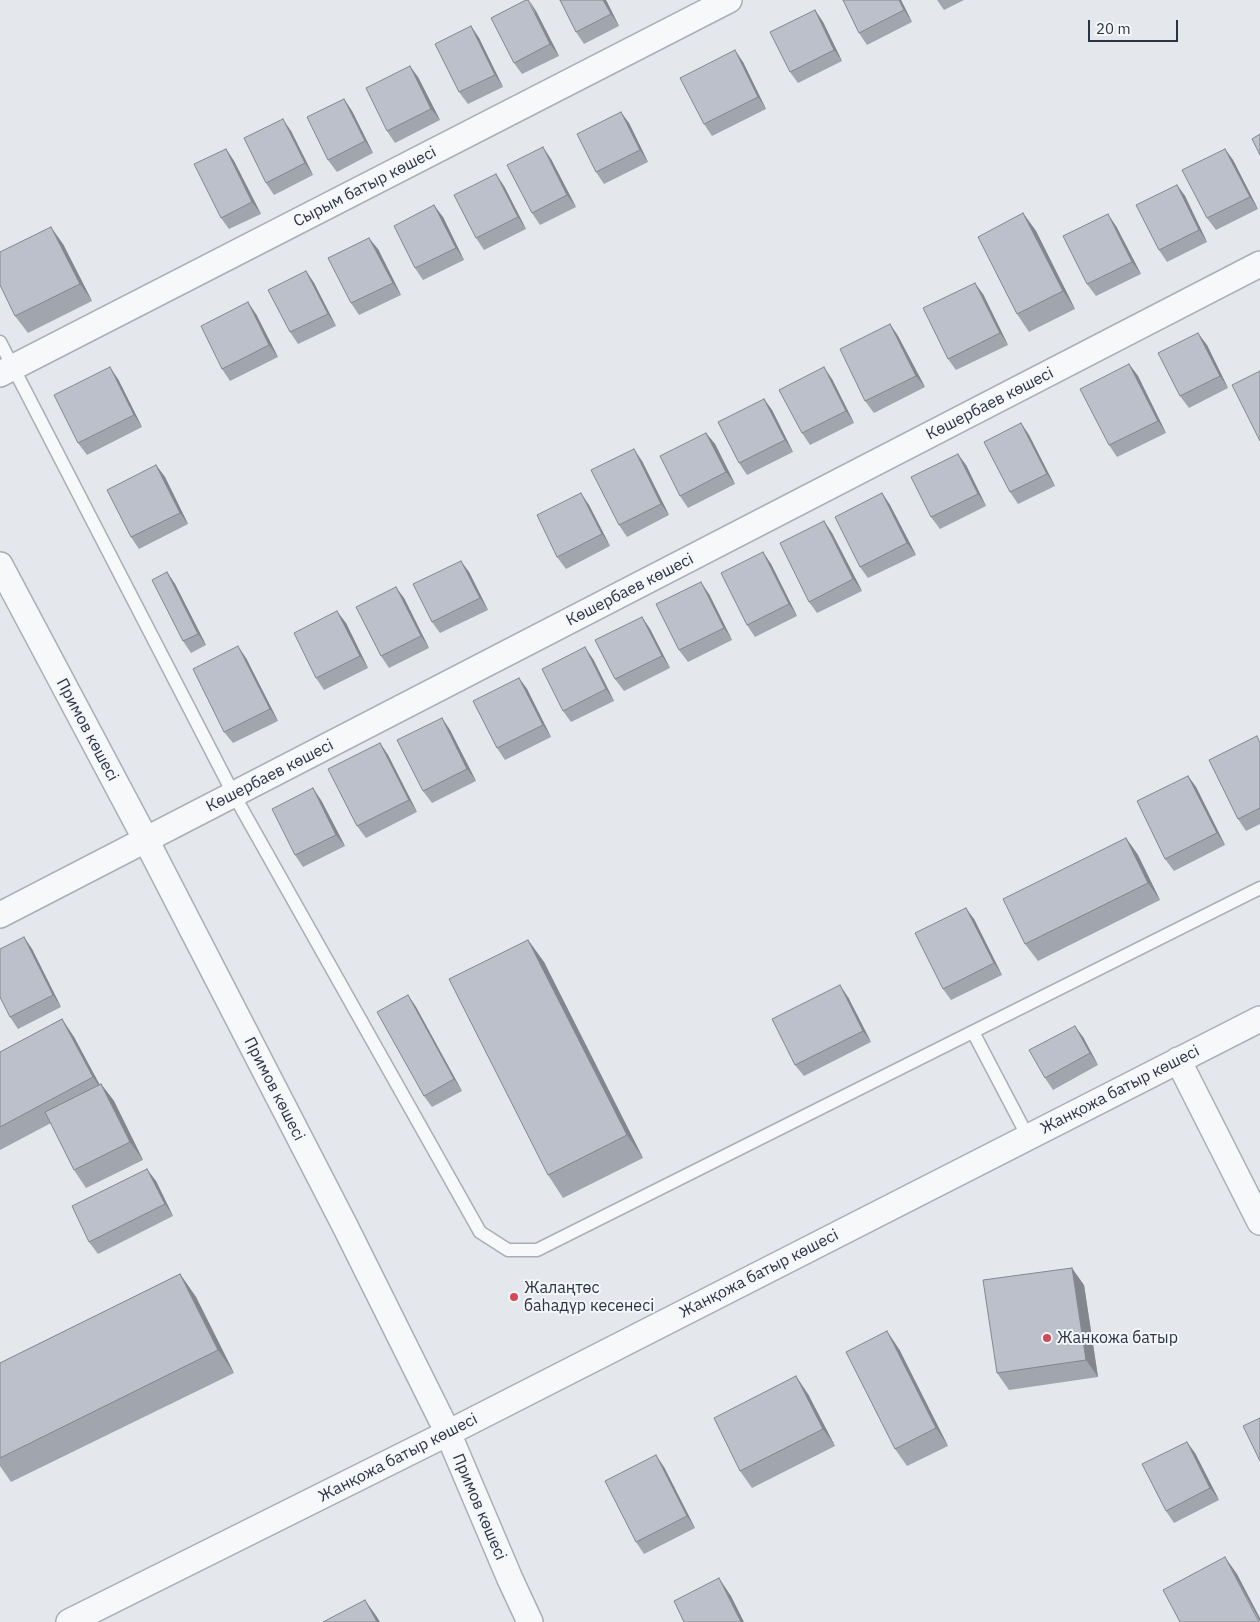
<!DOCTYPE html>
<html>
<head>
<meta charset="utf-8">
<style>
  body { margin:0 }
  #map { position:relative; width:1260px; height:1622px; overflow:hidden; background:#e4e7ec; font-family:"IBM Plex Sans",sans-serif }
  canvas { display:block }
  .scale { position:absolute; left:1088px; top:20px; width:90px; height:22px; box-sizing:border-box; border:2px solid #2b3445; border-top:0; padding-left:6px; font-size:15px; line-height:18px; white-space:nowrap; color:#2b3445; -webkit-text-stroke:4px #f4f6f9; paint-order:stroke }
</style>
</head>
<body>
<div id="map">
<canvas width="1260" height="1622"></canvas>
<div class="scale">20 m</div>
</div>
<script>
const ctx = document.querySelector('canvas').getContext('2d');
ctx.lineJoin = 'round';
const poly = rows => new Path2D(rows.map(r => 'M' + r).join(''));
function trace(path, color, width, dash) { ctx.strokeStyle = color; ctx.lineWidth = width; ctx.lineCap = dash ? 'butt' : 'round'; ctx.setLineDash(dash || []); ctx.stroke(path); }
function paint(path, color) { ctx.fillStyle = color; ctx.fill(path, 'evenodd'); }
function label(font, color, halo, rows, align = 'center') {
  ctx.font = font + ' "IBM Plex Sans",sans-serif'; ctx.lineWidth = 4; ctx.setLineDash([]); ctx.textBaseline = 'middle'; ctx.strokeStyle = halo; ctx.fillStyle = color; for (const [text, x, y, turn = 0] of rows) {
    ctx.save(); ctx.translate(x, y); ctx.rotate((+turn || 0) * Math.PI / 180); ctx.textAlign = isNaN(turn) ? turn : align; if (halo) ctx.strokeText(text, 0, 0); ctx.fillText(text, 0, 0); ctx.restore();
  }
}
const service = poly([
  [0,342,234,795,480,1232,508,1250,537,1250,1260,888],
  [973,1032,1028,1137]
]);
const minor = poly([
  [0,374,729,0],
  [0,565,146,840,345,1226,448,1433,510,1579,530,1622],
  [0,915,1260,264],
  [1178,1060,1260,1222],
  [69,1622,448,1433,1260,1019]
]);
const wall = poly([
  [560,0,606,0,619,26,584,44,576,32],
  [901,0,912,22,867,45,859,33],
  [937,0,964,0,944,10],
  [815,10,823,22,842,61,798,83,790,72],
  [536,11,559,56,522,74,514,63],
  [471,26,479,38,503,87,468,104,459,92],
  [743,62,766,109,712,136,704,124],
  [418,77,440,120,395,143,387,131],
  [344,99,352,111,373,153,337,172,328,160],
  [629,123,648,162,604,184,596,172],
  [291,131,313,175,274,195,266,183],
  [226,149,234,161,261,214,229,229,221,218],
  [1225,149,1233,160,1258,209,1216,230,1207,218],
  [551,159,576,207,540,225,532,213],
  [1177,185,1185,196,1207,242,1167,262,1159,250],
  [504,186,526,229,484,250,476,238],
  [1023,213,1036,231,1075,309,1029,332,1017,314],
  [443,217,464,260,423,280,415,268],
  [1116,226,1141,274,1096,296,1087,284],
  [63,244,92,301,28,333,15,316],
  [378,249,401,295,359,315,351,303],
  [306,271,314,283,336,326,298,344,290,332],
  [983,294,1008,345,956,370,948,359],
  [256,314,278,357,230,381,222,369],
  [890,324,898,336,925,387,874,413,865,401],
  [1207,345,1228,388,1189,408,1180,396],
  [1129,364,1138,376,1166,433,1117,457,1109,445],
  [118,379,142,427,87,455,78,443],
  [832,379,854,423,810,445,802,433],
  [764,399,772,410,793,452,747,475,739,463],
  [1021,423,1029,435,1055,486,1018,504,1010,492],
  [706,433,715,444,735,484,688,508,680,496],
  [642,461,669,515,627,537,619,525],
  [156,465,165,477,188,524,139,549,131,537],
  [966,465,986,506,940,529,931,517],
  [882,493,890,505,916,555,868,578,860,567],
  [589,505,610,546,566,569,557,557],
  [824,521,832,533,862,591,817,613,809,602],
  [763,552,771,564,797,616,755,637,747,625],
  [167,572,175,584,206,645,191,653,183,641],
  [469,572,488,610,440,633,432,622],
  [709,594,732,640,688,662,679,650],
  [404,598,429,648,389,668,381,656],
  [642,617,650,629,670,668,624,691,615,679],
  [346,623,368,668,324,690,316,678],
  [246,658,278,721,233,743,224,732],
  [593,659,614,701,571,722,563,711],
  [519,678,527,689,551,737,505,760,497,748],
  [442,718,450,730,476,781,432,803,423,791],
  [1260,741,1260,824,1246,831,1238,819],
  [380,743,388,755,417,812,366,838,357,826],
  [1188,776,1196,787,1225,845,1174,871,1165,859],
  [321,800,345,846,303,867,295,855],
  [1126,838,1138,855,1160,900,1038,961,1025,944],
  [974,919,1002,975,951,1000,943,989],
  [24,937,32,949,61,1007,18,1029,10,1017],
  [528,940,544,962,643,1158,563,1198,548,1175],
  [408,995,416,1007,462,1091,432,1107,424,1096],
  [848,997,871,1042,804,1076,795,1065],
  [62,1019,74,1037,100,1085,101,1084,114,1101,143,1160,86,1188,74,1170,51,1123,0,1150,0,1052],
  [1083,1037,1098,1065,1053,1090,1045,1078],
  [156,1181,173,1216,98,1254,89,1242],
  [180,1274,196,1297,234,1373,11,1482,0,1466,0,1363],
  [1084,1285,1098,1377,1009,1390,997,1373],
  [899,1349,948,1446,907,1466,895,1449],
  [808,1394,835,1446,752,1488,740,1471],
  [1195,1453,1219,1500,1174,1523,1166,1511],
  [664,1467,695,1528,644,1554,636,1542]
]);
const shadedWall = poly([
  [529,0,536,11,559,56,550,44],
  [603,0,606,0,619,26,611,14],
  [899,0,901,0,912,22,904,10],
  [815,10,823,22,842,61,834,50],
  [471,26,479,38,503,87,495,75],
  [735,50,743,62,766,109,758,97],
  [410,66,418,77,440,120,431,109],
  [344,99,352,111,373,153,365,141],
  [621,112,629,123,648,162,640,150],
  [283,119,291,131,313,175,305,163],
  [543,147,551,159,576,207,567,195],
  [226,149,234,161,261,214,252,202],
  [1225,149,1233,160,1258,209,1250,197],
  [496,174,504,186,526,229,518,217],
  [1177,185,1185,196,1207,242,1199,230],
  [434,205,443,217,464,260,456,248],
  [1023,213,1036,231,1075,309,1063,291],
  [1108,214,1116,226,1141,274,1132,262],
  [51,227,63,244,92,301,80,284],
  [369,238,378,249,401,295,393,283],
  [306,271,314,283,336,326,328,314],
  [975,283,983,294,1008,345,1000,333],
  [248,302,256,314,278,357,269,345],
  [890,324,898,336,925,387,916,376],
  [1198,333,1207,345,1228,388,1220,376],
  [1129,364,1138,376,1166,433,1158,421],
  [110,367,118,379,142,427,134,415],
  [824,367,832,379,854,423,846,411],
  [764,399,772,410,793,452,785,440],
  [1021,423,1029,435,1055,486,1047,474],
  [706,433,715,444,735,484,726,472],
  [634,449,642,461,669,515,661,504],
  [958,454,966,465,986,506,978,494],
  [156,465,165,477,188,524,180,513],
  [581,493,589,505,610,546,602,534],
  [882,493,890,505,916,555,907,543],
  [824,521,832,533,862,591,853,579],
  [763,552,771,564,797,616,789,604],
  [461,561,469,572,488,610,480,598],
  [167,572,175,584,206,645,198,634],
  [701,582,709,594,732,640,724,628],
  [396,587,404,598,429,648,421,636],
  [337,611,346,623,368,668,360,656],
  [642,617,650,629,670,668,662,656],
  [238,646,246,658,278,721,270,709],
  [585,647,593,659,614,701,606,689],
  [519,678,527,689,551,737,543,725],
  [442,718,450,730,476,781,467,769],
  [380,743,388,755,417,812,409,800],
  [1188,776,1196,787,1225,845,1217,833],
  [313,788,321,800,345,846,336,835],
  [1126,838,1138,855,1160,900,1148,883],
  [966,908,974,919,1002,975,994,963],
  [24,937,32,949,61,1007,53,995],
  [528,940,544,962,643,1158,627,1135],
  [840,985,848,997,871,1042,863,1031],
  [408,995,416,1007,462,1091,454,1079],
  [62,1019,74,1037,105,1095,93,1077],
  [1075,1026,1083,1037,1098,1065,1090,1053],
  [101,1084,114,1101,143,1160,130,1142],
  [147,1169,156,1181,173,1216,165,1204],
  [1072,1268,1084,1285,1098,1377,1086,1360],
  [180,1274,196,1297,234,1373,218,1350],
  [887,1331,899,1349,948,1446,936,1428],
  [796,1376,808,1394,835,1446,823,1429],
  [1187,1442,1195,1453,1219,1500,1210,1488],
  [656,1455,664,1467,695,1528,687,1516],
  [1225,1557,1237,1574,1260,1618,1260,1622],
  [719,1578,731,1596,744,1622,741,1622],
  [365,1600,377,1617,380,1622,377,1622]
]);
const building = poly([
  [526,0,528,0,550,44,514,63,491,18,526,0],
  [560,0,603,0,611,14,576,32,560,0],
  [843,0,899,0,904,10,859,33,843,0],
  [815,10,834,50,790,72,770,32,815,10],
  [471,26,495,75,459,92,435,44,471,26],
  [735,50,758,97,704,124,680,78,735,50],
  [410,66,431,109,387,131,366,88,410,66],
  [344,99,365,141,328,160,307,117,344,99],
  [621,112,640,150,596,172,577,134,621,112],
  [283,119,305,163,266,183,244,138,283,119],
  [1260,134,1260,155,1252,139,1260,134],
  [543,147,567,195,532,213,507,165,543,147],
  [226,149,252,202,221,218,194,164,226,149],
  [1225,149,1250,197,1207,218,1182,170,1225,149],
  [496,174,518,217,476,238,454,195,496,174],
  [1177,185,1199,230,1159,250,1136,205,1177,185],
  [434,205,456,248,415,268,394,226,434,205],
  [1023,213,1063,291,1017,314,978,237,1023,213],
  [1108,214,1132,262,1087,284,1063,236,1108,214],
  [51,227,80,284,15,316,0,285,0,252,51,227],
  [369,238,393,283,351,303,328,258,369,238],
  [306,271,328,314,290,332,268,290,306,271],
  [975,283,1000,333,948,359,923,308,975,283],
  [248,302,269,345,222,369,201,326,248,302],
  [890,324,916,376,865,401,840,349,890,324],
  [1198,333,1220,376,1180,396,1158,353,1198,333],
  [1129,364,1158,421,1109,445,1080,389,1129,364],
  [110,367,134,415,78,443,54,395,110,367],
  [824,367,846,411,802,433,779,390,824,367],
  [1260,371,1260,441,1232,385,1260,371],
  [764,399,785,440,739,463,718,422,764,399],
  [1021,423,1047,474,1010,492,984,442,1021,423],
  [706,433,726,472,680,496,660,456,706,433],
  [634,449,661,504,619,525,591,470,634,449],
  [958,454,978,494,931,517,911,477,958,454],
  [156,465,180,513,131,537,107,490,156,465],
  [581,493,602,534,557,557,537,515,581,493],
  [882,493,907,543,860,567,835,517,882,493],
  [824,521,853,579,809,602,780,543,824,521],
  [763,552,789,604,747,625,721,573,763,552],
  [461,561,480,598,432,622,413,584,461,561],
  [167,572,198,634,183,641,152,580,167,572],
  [701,582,724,628,679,650,656,604,701,582],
  [396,587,421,636,381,656,356,607,396,587],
  [337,611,360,656,316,678,294,633,337,611],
  [642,617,662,656,615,679,595,640,642,617],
  [238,646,270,709,224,732,193,669,238,646],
  [585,647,606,689,563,711,542,669,585,647],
  [519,678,543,725,497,748,473,701,519,678],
  [442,718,467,769,423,791,397,740,442,718],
  [1257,736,1260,743,1260,808,1238,819,1209,760,1257,736],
  [380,743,409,800,357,826,328,769,380,743],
  [1188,776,1217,833,1165,859,1137,801,1188,776],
  [313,788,336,835,295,855,272,809,313,788],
  [1126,838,1148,883,1025,944,1003,899,1126,838],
  [966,908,994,963,943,989,915,933,966,908],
  [24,937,53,995,10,1017,0,997,0,949,24,937],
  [528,940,627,1135,548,1175,449,979,528,940],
  [840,985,863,1031,795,1065,772,1019,840,985],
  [408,995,454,1079,424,1096,377,1012,408,995],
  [62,1019,93,1077,0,1127,0,1052,62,1019],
  [1075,1026,1090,1053,1045,1078,1029,1050,1075,1026],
  [101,1084,130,1142,74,1170,45,1112,101,1084],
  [147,1169,165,1204,89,1242,72,1206,147,1169],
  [1072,1268,1086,1360,997,1373,983,1280,1072,1268],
  [180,1274,218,1350,0,1458,0,1363,180,1274],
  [887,1331,936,1428,895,1449,846,1352,887,1331],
  [796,1376,823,1429,740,1471,714,1418,796,1376],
  [1260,1418,1260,1461,1243,1426,1260,1418],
  [1187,1442,1210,1488,1166,1511,1142,1464,1187,1442],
  [656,1455,687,1516,636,1542,605,1481,656,1455],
  [1225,1557,1259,1622,1180,1622,1163,1590,1225,1557],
  [719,1578,741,1622,684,1622,674,1601,719,1578],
  [365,1600,377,1622,323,1622,365,1600]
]);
const markers = [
  [514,1297,5,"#d1495b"],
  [1047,1338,5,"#d1495b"]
];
const streetNames = [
  ["Сырым батыр көшесі",365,187,-27],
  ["Көшербаев көшесі",990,404,-27],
  ["Көшербаев көшесі",630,590,-27],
  ["Примов көшесі",87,730,62],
  ["Көшербаев көшесі",270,776,-27],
  ["Примов көшесі",274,1089,63],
  ["Жанқожа батыр көшесі",1120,1090,-27],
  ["Жанқожа батыр көшесі",759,1274,-27],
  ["Жанқожа батыр көшесі",398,1458,-27],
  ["Примов көшесі",479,1507,67]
];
const poiNames = [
  ["Жалаңтөс",524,1288],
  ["баһадүр кесенесі",524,1306],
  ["Жанкожа батыр",1057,1338]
];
trace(service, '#a9aeb7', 15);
trace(minor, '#a9aeb7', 28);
trace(service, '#f7f8fa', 12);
trace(minor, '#f7f8fa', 25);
paint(wall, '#a1a5ae');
paint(shadedWall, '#83868d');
paint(building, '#bbc0ca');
trace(building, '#83868d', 1);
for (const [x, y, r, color] of markers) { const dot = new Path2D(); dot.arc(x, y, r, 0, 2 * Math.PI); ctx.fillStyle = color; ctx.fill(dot); trace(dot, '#f4f6f9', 2); }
label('16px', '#2b3445', '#f4f6f9', streetNames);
label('16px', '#2b3445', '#f4f6f9', poiNames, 'left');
</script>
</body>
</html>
